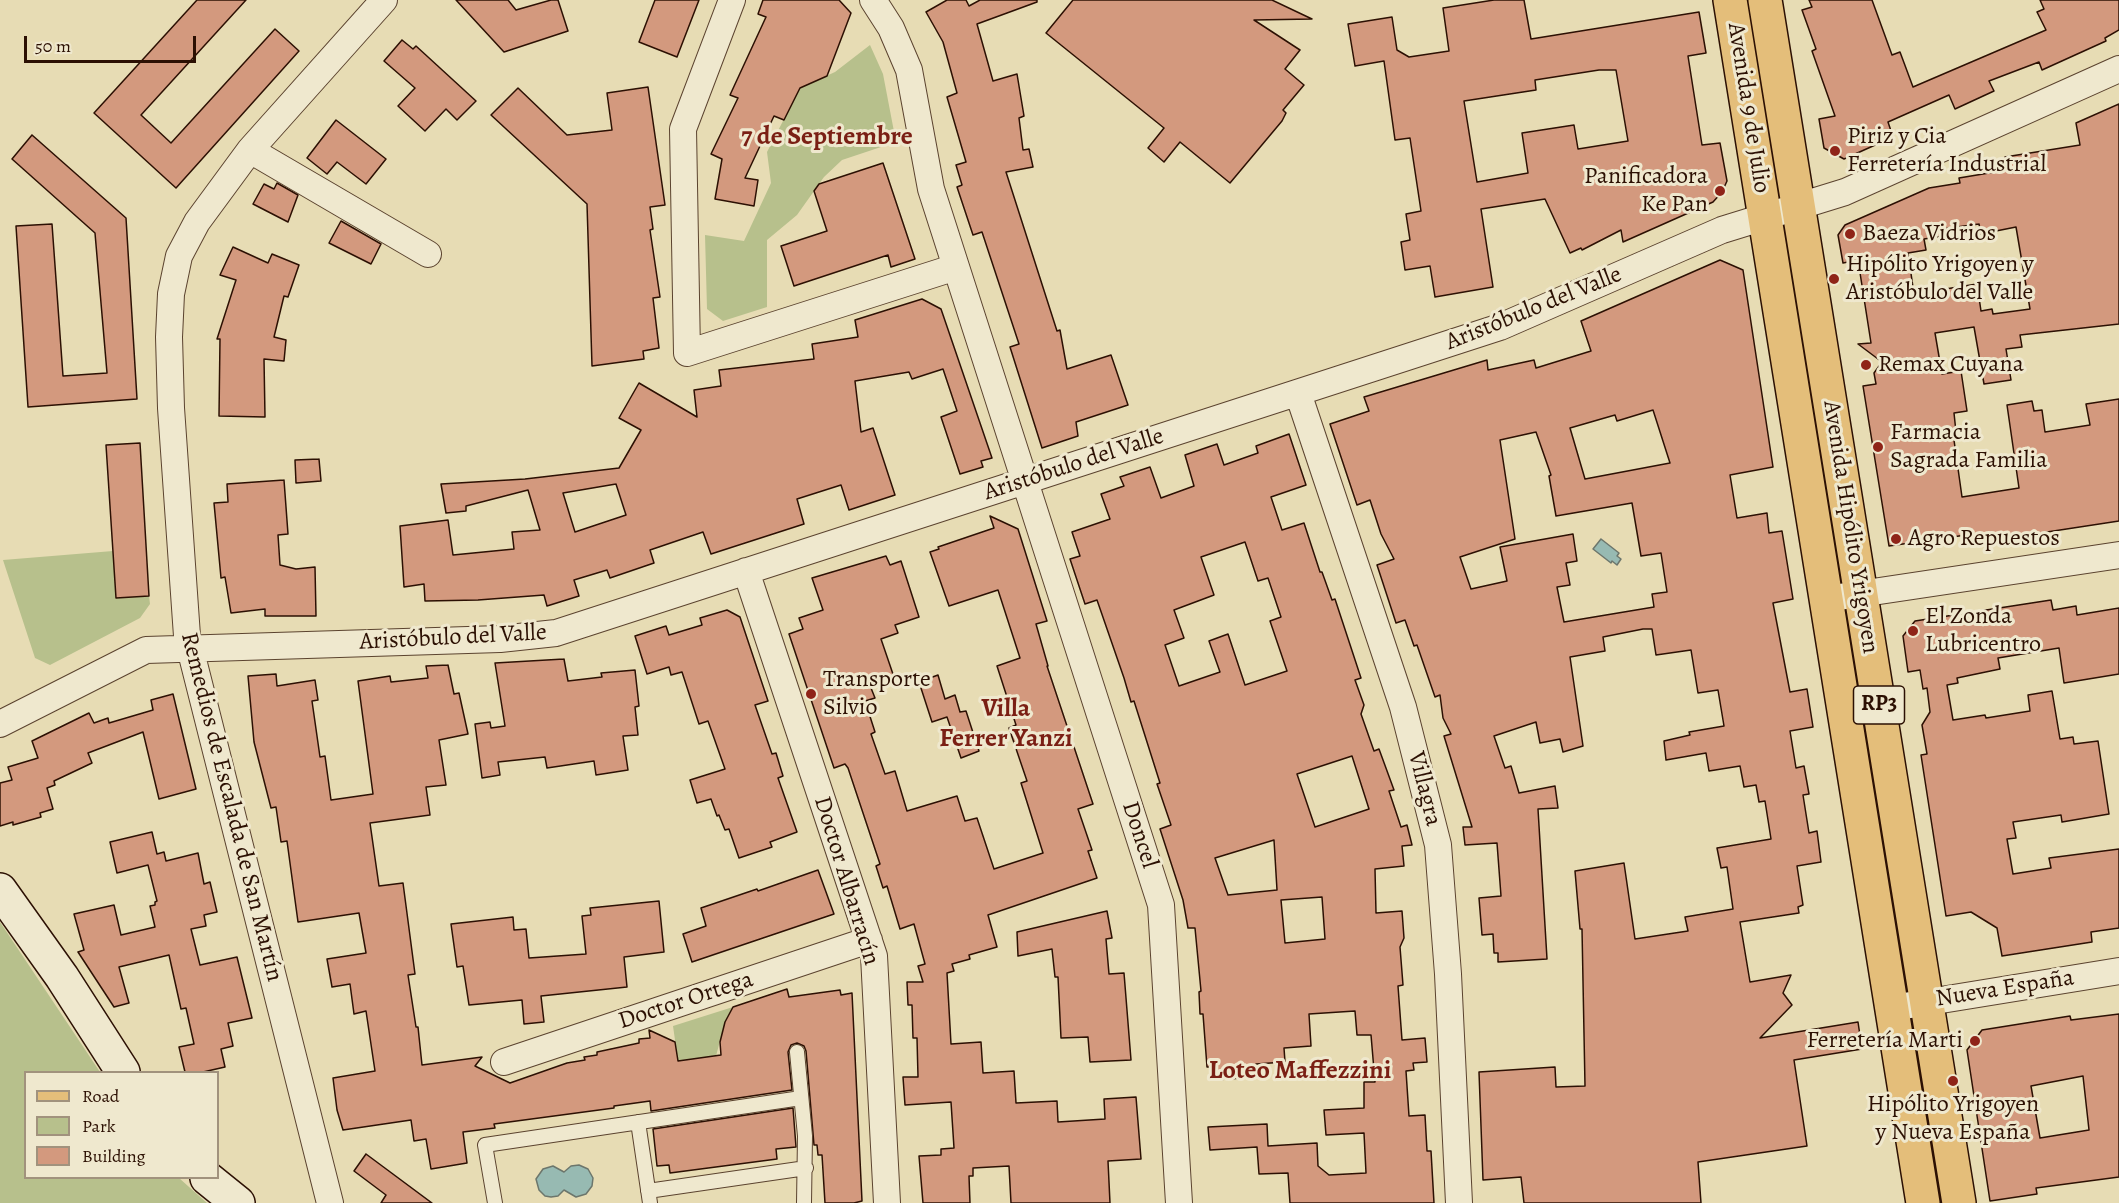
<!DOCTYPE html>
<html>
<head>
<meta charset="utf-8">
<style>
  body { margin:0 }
  #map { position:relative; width:2119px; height:1203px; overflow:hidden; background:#e7dcb4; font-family:Alegreya,serif }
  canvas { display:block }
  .legend { position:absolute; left:24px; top:1071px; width:195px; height:108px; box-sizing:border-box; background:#efe8ce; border:2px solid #a1927d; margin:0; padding:8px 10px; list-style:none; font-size:18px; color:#2c1003 }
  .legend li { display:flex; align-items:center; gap:12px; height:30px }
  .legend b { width:30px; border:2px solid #a1927d }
  .scale { position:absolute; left:24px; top:36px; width:172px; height:27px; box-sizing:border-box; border:3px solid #2c1003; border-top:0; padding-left:8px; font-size:18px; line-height:21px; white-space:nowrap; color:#2c1003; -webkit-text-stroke:4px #efe8ce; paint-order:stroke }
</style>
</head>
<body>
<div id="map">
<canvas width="2119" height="1203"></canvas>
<ul class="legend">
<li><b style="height:8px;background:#e4be7a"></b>Road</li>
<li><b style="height:16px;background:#b7c08c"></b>Park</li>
<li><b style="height:16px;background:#d3997e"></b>Building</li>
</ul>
<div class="scale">50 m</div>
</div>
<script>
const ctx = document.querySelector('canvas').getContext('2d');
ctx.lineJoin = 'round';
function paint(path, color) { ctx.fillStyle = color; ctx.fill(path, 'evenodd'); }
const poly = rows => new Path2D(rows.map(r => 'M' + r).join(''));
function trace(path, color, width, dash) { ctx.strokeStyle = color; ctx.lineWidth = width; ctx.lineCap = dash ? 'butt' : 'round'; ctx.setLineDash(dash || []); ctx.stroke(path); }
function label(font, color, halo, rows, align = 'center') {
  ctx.font = font + ' Alegreya,serif'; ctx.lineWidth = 6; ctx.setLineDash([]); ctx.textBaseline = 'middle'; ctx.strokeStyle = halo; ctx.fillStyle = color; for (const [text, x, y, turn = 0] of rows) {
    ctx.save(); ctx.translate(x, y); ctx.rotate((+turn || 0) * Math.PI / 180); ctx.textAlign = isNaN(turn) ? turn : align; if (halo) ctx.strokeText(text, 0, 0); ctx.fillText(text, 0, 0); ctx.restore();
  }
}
const green = poly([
  [870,45,883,74,896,142,842,160,824,177,797,215,767,240,767,307,723,321,707,309,705,235,744,241,771,183,767,152,800,88,835,72],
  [1791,253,1836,535,1834,536,1832,536,1787,254],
  [113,551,116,598,149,596,150,604,140,618,50,665,35,658,3,560],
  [1856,660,1901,945,1900,946,1852,661],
  [0,922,100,1072,26,1072,26,1178,179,1178,207,1203,0,1203],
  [733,1007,725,1022,716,1056,678,1061,673,1026],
  [1916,1057,1919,1057,1940,1185,1938,1187,1936,1186]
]);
const water = poly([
  [1601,539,1619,553,1617,556,1621,559,1617,565,1612,561,1611,563,1593,549,1601,539],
  [579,1165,588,1169,593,1178,592,1186,586,1194,576,1197,564,1190,558,1196,551,1197,545,1196,539,1190,536,1179,543,1169,553,1166,564,1172,571,1166,579,1165]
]);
const building = poly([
  [197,0,246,0,141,115,171,143,275,29,299,51,176,188,94,113,197,0],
  [456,0,508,0,516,10,551,0,558,0,568,31,504,52,456,0],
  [655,0,699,0,677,57,639,42,655,0],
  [763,0,839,0,851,13,827,76,800,88,784,120,774,116,745,178,758,180,754,206,715,199,722,159,711,154,738,98,730,95,766,17,758,14,763,0],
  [947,0,966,0,969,6,980,0,1037,0,1037,2,977,24,993,81,1017,74,1024,116,1019,118,1023,150,1029,149,1033,167,1006,172,1057,331,1060,330,1067,369,1111,355,1128,405,1076,422,1078,436,1042,448,1010,347,1019,344,982,232,973,235,957,187,962,185,956,165,966,162,947,97,957,93,943,42,926,12,947,0],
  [1073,0,1272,0,1312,19,1254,20,1300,50,1285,69,1304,85,1283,110,1286,113,1282,121,1230,183,1180,142,1164,162,1148,148,1164,128,1046,33,1073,0],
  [1494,0,1524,0,1531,39,1699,12,1706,53,1688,56,1702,145,1720,143,1727,181,1722,192,1713,202,1623,242,1621,230,1582,250,1581,248,1570,253,1545,199,1481,209,1493,287,1435,297,1430,266,1405,270,1401,242,1410,240,1406,214,1421,211,1410,138,1395,140,1384,61,1355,66,1348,24,1392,17,1397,50,1409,57,1449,51,1443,8,1494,0],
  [1599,70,1616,70,1628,141,1578,149,1574,125,1522,133,1528,173,1477,182,1464,101,1536,90,1535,80,1599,70],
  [1809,0,1872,0,1892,55,1900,52,1913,87,2046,30,2037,12,2044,9,2040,0,2119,0,2119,30,2105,38,2106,41,2042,70,2039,62,1989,81,1994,91,1955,109,1949,95,1888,122,1893,137,1844,159,1824,148,1819,119,1835,116,1812,51,1816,49,1802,10,1812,7,1809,0],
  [402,40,413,49,416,46,476,101,457,120,446,109,425,131,398,106,415,88,384,61,402,40],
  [648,87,665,205,650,207,653,229,650,230,660,297,653,298,659,348,643,351,644,359,592,366,587,204,491,115,518,88,567,135,612,130,607,93,648,87],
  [2119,104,2119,324,2020,335,2022,347,2006,349,2011,380,1984,384,1974,327,1935,333,1942,374,1961,371,1967,411,1954,413,1956,432,1953,433,1962,497,2019,488,2007,405,2032,401,2034,411,2042,410,2045,432,2090,425,2086,404,2119,399,2119,521,1975,543,1973,534,1889,546,1863,386,1876,384,1874,373,1882,362,1858,344,1871,343,1858,260,1843,263,1838,235,1845,225,1929,188,1960,183,1959,178,2007,170,2005,157,2080,145,2076,123,2119,104],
  [1979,224,1981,234,2016,227,2030,309,1993,314,1992,309,1981,311,1977,284,1914,294,1908,253,1926,250,1924,239,1943,236,1942,229,1979,224],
  [336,120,386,159,366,184,337,162,327,174,307,158,336,120],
  [32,135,126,218,137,399,28,407,16,226,52,224,63,376,107,373,95,233,12,159,32,135],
  [883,163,915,259,891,267,888,255,794,286,781,246,827,231,814,191,819,184,883,163],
  [277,183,298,195,288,222,253,204,264,184,274,189,277,183],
  [341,221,381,244,371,264,329,243,341,221],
  [233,247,268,263,272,254,299,265,288,297,284,296,274,337,286,340,284,361,264,359,265,417,219,416,220,339,217,339,236,280,220,275,233,247],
  [1720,260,1743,270,1773,467,1730,475,1737,518,1767,513,1769,533,1782,531,1793,599,1773,603,1790,692,1807,689,1813,727,1790,731,1796,768,1804,766,1809,794,1803,795,1809,833,1817,831,1821,862,1797,866,1803,905,1798,907,1799,913,1740,922,1750,982,1791,975,1783,993,1792,1005,1760,1038,1858,1022,1862,1049,1794,1060,1807,1146,1698,1162,1701,1203,1524,1203,1521,1177,1483,1180,1479,1072,1555,1067,1556,1087,1585,1086,1582,929,1580,929,1575,871,1624,863,1635,939,1688,931,1685,917,1733,909,1727,867,1721,868,1717,848,1771,839,1765,801,1759,802,1756,785,1744,787,1740,766,1709,771,1706,753,1666,760,1664,741,1690,735,1689,732,1724,726,1718,690,1698,693,1691,650,1656,655,1652,629,1643,629,1603,637,1605,651,1570,657,1583,746,1563,752,1560,739,1540,743,1536,722,1494,736,1505,768,1511,766,1519,793,1555,786,1558,808,1538,809,1547,959,1498,962,1498,953,1494,953,1493,934,1482,935,1479,898,1501,896,1497,843,1465,845,1463,827,1472,827,1444,736,1451,734,1443,718,1440,695,1435,697,1417,645,1414,646,1405,620,1396,623,1377,565,1394,559,1381,534,1370,500,1357,505,1330,424,1369,411,1364,397,1487,360,1488,370,1534,360,1536,368,1591,351,1581,321,1720,260],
  [1653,410,1670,463,1585,479,1570,428,1615,415,1617,421,1653,410],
  [1536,432,1551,475,1549,476,1556,516,1632,503,1641,556,1661,553,1667,592,1652,594,1654,607,1564,622,1557,587,1570,585,1566,563,1577,561,1573,534,1500,547,1507,581,1471,589,1460,557,1515,539,1500,440,1536,432],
  [922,299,941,309,992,458,981,461,983,467,960,474,941,417,957,411,943,369,912,379,909,372,855,381,861,432,873,428,895,495,849,510,841,485,797,499,804,524,711,554,703,532,650,550,654,563,610,578,607,570,574,580,579,596,547,606,544,595,478,600,425,601,424,584,404,587,400,526,448,520,453,555,514,549,512,532,540,530,528,490,466,506,466,511,446,513,441,484,525,479,619,468,641,430,619,418,639,383,697,417,694,390,721,386,719,370,814,359,812,344,858,337,855,320,922,299],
  [616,484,626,515,575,532,563,493,616,484],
  [1289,434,1306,485,1271,497,1282,530,1304,523,1320,572,1322,572,1332,600,1335,599,1361,678,1355,680,1364,705,1361,714,1374,751,1379,749,1394,790,1389,791,1401,827,1407,825,1412,845,1402,846,1404,866,1375,869,1376,913,1402,911,1404,938,1400,947,1403,985,1398,986,1402,1040,1425,1038,1427,1062,1413,1063,1414,1070,1406,1071,1409,1116,1425,1115,1427,1151,1431,1151,1434,1203,1290,1203,1288,1173,1259,1174,1257,1147,1210,1150,1208,1127,1267,1124,1268,1146,1317,1143,1318,1166,1329,1175,1366,1173,1364,1133,1326,1135,1324,1110,1364,1108,1364,1082,1375,1082,1371,1035,1357,1035,1355,1011,1309,1014,1311,1046,1284,1048,1285,1062,1256,1064,1256,1077,1214,1080,1213,1067,1207,1067,1203,1014,1200,1014,1199,992,1201,991,1195,928,1188,928,1183,900,1160,829,1171,825,1157,784,1160,783,1134,701,1131,702,1124,678,1097,600,1085,604,1070,559,1080,556,1072,532,1110,519,1101,494,1124,486,1120,477,1150,467,1161,498,1194,486,1185,455,1217,444,1224,465,1258,453,1256,446,1289,434],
  [1245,542,1258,581,1268,578,1281,617,1270,621,1287,671,1245,685,1228,634,1209,641,1220,672,1179,686,1165,645,1184,638,1174,610,1214,595,1201,557,1245,542],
  [1352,756,1369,809,1315,827,1297,774,1352,756],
  [1274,840,1277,890,1228,895,1215,858,1274,840],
  [1322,897,1325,939,1285,943,1281,900,1322,897],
  [140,443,149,596,116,598,106,445,140,443],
  [319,459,321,481,296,483,295,460,319,459],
  [284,480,288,534,278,535,280,565,296,569,315,567,316,616,265,616,265,609,231,613,225,577,221,578,214,503,228,502,227,484,284,480],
  [990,516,1018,529,1047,621,1036,624,1048,666,1047,666,1093,804,1078,809,1092,850,1088,851,1097,878,988,915,997,947,969,955,970,959,952,964,954,971,947,973,951,1044,981,1042,983,1073,1014,1071,1016,1103,1057,1101,1058,1122,1105,1119,1104,1099,1136,1097,1141,1159,1108,1161,1110,1203,1011,1203,1009,1166,973,1168,973,1176,969,1176,970,1203,923,1203,919,1156,941,1155,941,1149,954,1148,951,1102,905,1105,903,1077,918,1077,917,1038,913,1038,912,1005,908,1005,907,982,923,982,918,966,925,964,914,924,900,929,887,886,883,888,876,866,880,864,848,768,845,764,834,768,789,634,803,629,799,618,823,610,812,578,886,556,890,565,901,561,919,617,895,625,898,633,881,639,895,680,871,688,875,698,865,701,875,732,871,734,885,774,895,771,907,811,957,796,965,821,977,818,994,869,1043,853,1021,783,1027,781,1009,728,1016,725,997,666,1020,658,998,590,949,606,930,552,939,549,938,547,994,528,990,516],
  [2051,600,2053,610,2076,606,2077,615,2119,608,2119,674,2064,683,2059,648,1998,658,2000,669,1957,678,1958,683,1947,685,1953,720,1985,715,1986,718,2030,711,2028,695,2052,691,2060,739,2073,737,2074,744,2098,741,2109,814,2062,822,2061,815,2013,822,2016,838,2007,839,2013,874,2051,868,2049,858,2119,849,2119,928,2091,932,2092,942,2002,956,1997,928,1971,912,1946,916,1921,755,1927,754,1922,725,1930,712,1927,688,1923,689,1920,670,1908,672,1903,636,1915,621,2051,600],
  [727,610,740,617,768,701,755,705,772,754,776,753,783,776,778,778,797,832,770,842,772,847,739,858,729,829,725,830,719,815,717,816,711,799,697,803,690,780,725,769,708,721,699,724,682,672,671,675,669,667,647,674,635,636,666,626,669,635,702,625,700,618,727,610],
  [564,659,568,681,602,677,601,673,635,670,639,706,635,707,638,735,623,736,628,770,596,775,594,761,547,768,545,757,498,762,500,775,482,778,475,724,490,722,491,728,505,726,495,663,564,659],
  [448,665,454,694,459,693,468,734,439,740,446,785,426,787,430,815,370,823,379,886,403,883,415,974,408,975,416,1027,418,1027,422,1065,482,1057,475,1066,477,1067,510,1083,567,1063,585,1060,584,1057,597,1055,597,1052,639,1043,639,1039,650,1038,649,1030,675,1042,678,1061,721,1055,720,1042,725,1022,733,1007,787,989,789,997,840,990,841,995,852,993,862,1201,854,1203,825,1203,822,1155,818,1155,817,1145,814,1145,806,1051,804,1046,797,1043,791,1045,788,1052,792,1090,651,1111,650,1101,614,1106,614,1108,494,1124,495,1128,463,1132,467,1163,431,1169,426,1139,414,1141,411,1120,343,1130,337,1110,333,1078,375,1071,366,1011,354,1014,350,984,332,987,327,959,366,953,359,913,298,922,287,841,281,842,276,807,271,808,254,742,248,676,276,674,277,686,315,680,318,700,312,701,320,757,325,756,331,800,373,794,358,681,390,676,391,682,428,678,426,666,448,665],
  [938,675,945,699,955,695,960,712,966,711,979,751,961,758,947,717,932,722,919,682,938,675],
  [173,694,196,789,159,799,143,732,88,753,92,763,54,781,55,785,47,788,53,809,40,813,41,817,13,825,13,822,0,826,0,783,12,780,8,767,38,758,32,741,89,713,94,723,108,718,109,723,153,710,151,700,173,694],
  [152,832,157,854,164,852,166,861,198,853,204,884,210,882,217,912,204,915,206,926,191,929,200,965,237,957,252,1018,228,1023,233,1046,221,1049,225,1067,203,1072,185,1072,179,1047,194,1044,186,1008,181,1009,169,955,119,967,129,1003,114,1007,78,952,84,950,74,914,114,905,121,935,155,927,150,906,155,905,155,902,157,901,148,865,117,873,110,842,152,832],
  [818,870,834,914,692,962,683,934,706,926,701,908,757,889,758,891,818,870],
  [659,901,664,952,624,957,627,987,541,996,544,1022,524,1024,522,1000,469,1005,463,966,457,967,451,924,513,917,514,930,526,929,529,958,586,954,582,916,591,915,590,908,659,901],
  [1107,911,1112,938,1106,939,1109,974,1124,973,1131,1060,1090,1062,1088,1037,1061,1038,1058,977,1055,977,1052,949,1018,956,1017,932,1107,911],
  [2119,1014,2119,1177,2036,1188,2037,1194,1990,1201,1967,1050,1982,1030,2070,1016,2071,1020,2119,1014],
  [2083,1076,2089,1130,2040,1138,2031,1086,2083,1076],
  [793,1108,796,1147,776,1149,777,1159,670,1173,669,1165,657,1166,653,1129,793,1108],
  [366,1154,432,1203,381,1203,386,1195,354,1171,366,1154]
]);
const lane = poly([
  [797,1052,805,1136,804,1203],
  [638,1122,650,1203],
  [648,1191,806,1168],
  [495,1203,485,1145,801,1098]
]);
const street = poly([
  [732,0,683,129,687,353,956,267],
  [873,0,891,28,909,70,931,189,1161,905,1179,1203],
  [250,150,428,254],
  [1298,393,1403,707,1438,845,1448,974,1459,1203],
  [746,571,874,956,887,1203],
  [1826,599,2119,555],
  [0,724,146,650,500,639,556,633,1500,327,1722,230,1845,192,2119,69],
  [1892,1008,2119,971],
  [504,1062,869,940],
  [330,1203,187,636,171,408,169,337,171,294,179,256,197,222,250,150,384,0]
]);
const secondary = poly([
  [0,890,62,977,123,1072],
  [207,1178,238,1203]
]);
const primary = poly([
  [1730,0,1923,1203],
  [1765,0,1959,1203]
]);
const markers = [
  [1835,151,6,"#8f2418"],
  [1720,191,6,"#8f2418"],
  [1850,234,6,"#8f2418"],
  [1834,279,6,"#8f2418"],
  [1866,365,6,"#8f2418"],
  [1878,447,6,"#8f2418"],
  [1896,539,6,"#8f2418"],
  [1913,631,6,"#8f2418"],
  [811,694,6,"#8f2418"],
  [1975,1041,6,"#8f2418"],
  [1953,1081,6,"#8f2418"]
];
const shields = [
  [1879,705,51]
];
const shieldNames = [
  ["RP3",1879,705]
];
const streetNames = [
  ["Avenida 9 de Julio",1748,108,81],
  ["Aristóbulo del Valle",1534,309,-22],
  ["Aristóbulo del Valle",1074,465,-18],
  ["Avenida Hipólito Yrigoyen",1850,527,81],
  ["Aristóbulo del Valle",453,638,-3],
  ["Villagra",1424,789,76],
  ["Remedios de Escalada de San Martín",231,807,76],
  ["Doncel",1139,835,72],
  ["Doctor Albarracín",846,881,73],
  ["Nueva España",2005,989,-9],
  ["Doctor Ortega",686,1001,-18]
];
const poiNames = [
  ["Piriz y Cia",1847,137],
  ["Ferretería Industrial",1847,165],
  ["Panificadora",1708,177,"right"],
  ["Ke Pan",1708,205,"right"],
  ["Baeza Vidrios",1862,234],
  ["Hipólito Yrigoyen y",1846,265],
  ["Aristóbulo del Valle",1846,293],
  ["Remax Cuyana",1878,365],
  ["Farmacia",1890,433],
  ["Sagrada Familia",1890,461],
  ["Agro Repuestos",1908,539],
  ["El Zonda",1925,617],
  ["Lubricentro",1925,645],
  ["Transporte",823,680],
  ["Silvio",823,708],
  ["Ferretería Marti",1963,1041,"right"],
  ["Hipólito Yrigoyen",1953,1105,"center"],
  ["y Nueva España",1953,1133,"center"]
];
const neighbourhoodNames = [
  ["7 de Septiembre",827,138],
  ["Villa",1006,710],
  ["Ferrer Yanzi",1006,740],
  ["Loteo Maffezzini",1300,1072]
];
paint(green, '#b7c08c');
paint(water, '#97bab2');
trace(water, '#6c766c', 1.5);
paint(building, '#d3997e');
trace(building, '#2c1003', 1.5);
trace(lane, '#5b432f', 16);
trace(street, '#5b432f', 28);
trace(secondary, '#2c1003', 36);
trace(primary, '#2c1003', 36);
trace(lane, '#efe8ce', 14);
trace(street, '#efe8ce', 26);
trace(secondary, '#efe8ce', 33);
trace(primary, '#e4be7a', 33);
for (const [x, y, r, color] of markers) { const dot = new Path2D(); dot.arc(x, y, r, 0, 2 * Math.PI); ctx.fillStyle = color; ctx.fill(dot); trace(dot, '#efe8ce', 2); }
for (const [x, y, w] of shields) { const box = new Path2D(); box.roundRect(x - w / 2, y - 19, w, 38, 4.5); ctx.fillStyle = '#efe8ce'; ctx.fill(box); trace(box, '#2c1003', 1.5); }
label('bold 22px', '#2c1003', null, shieldNames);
label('24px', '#2c1003', '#efe8ce', streetNames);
label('24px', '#2c1003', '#efe8ce', poiNames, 'left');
label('bold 26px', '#7a1f14', '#efe8ce', neighbourhoodNames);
</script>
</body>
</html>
